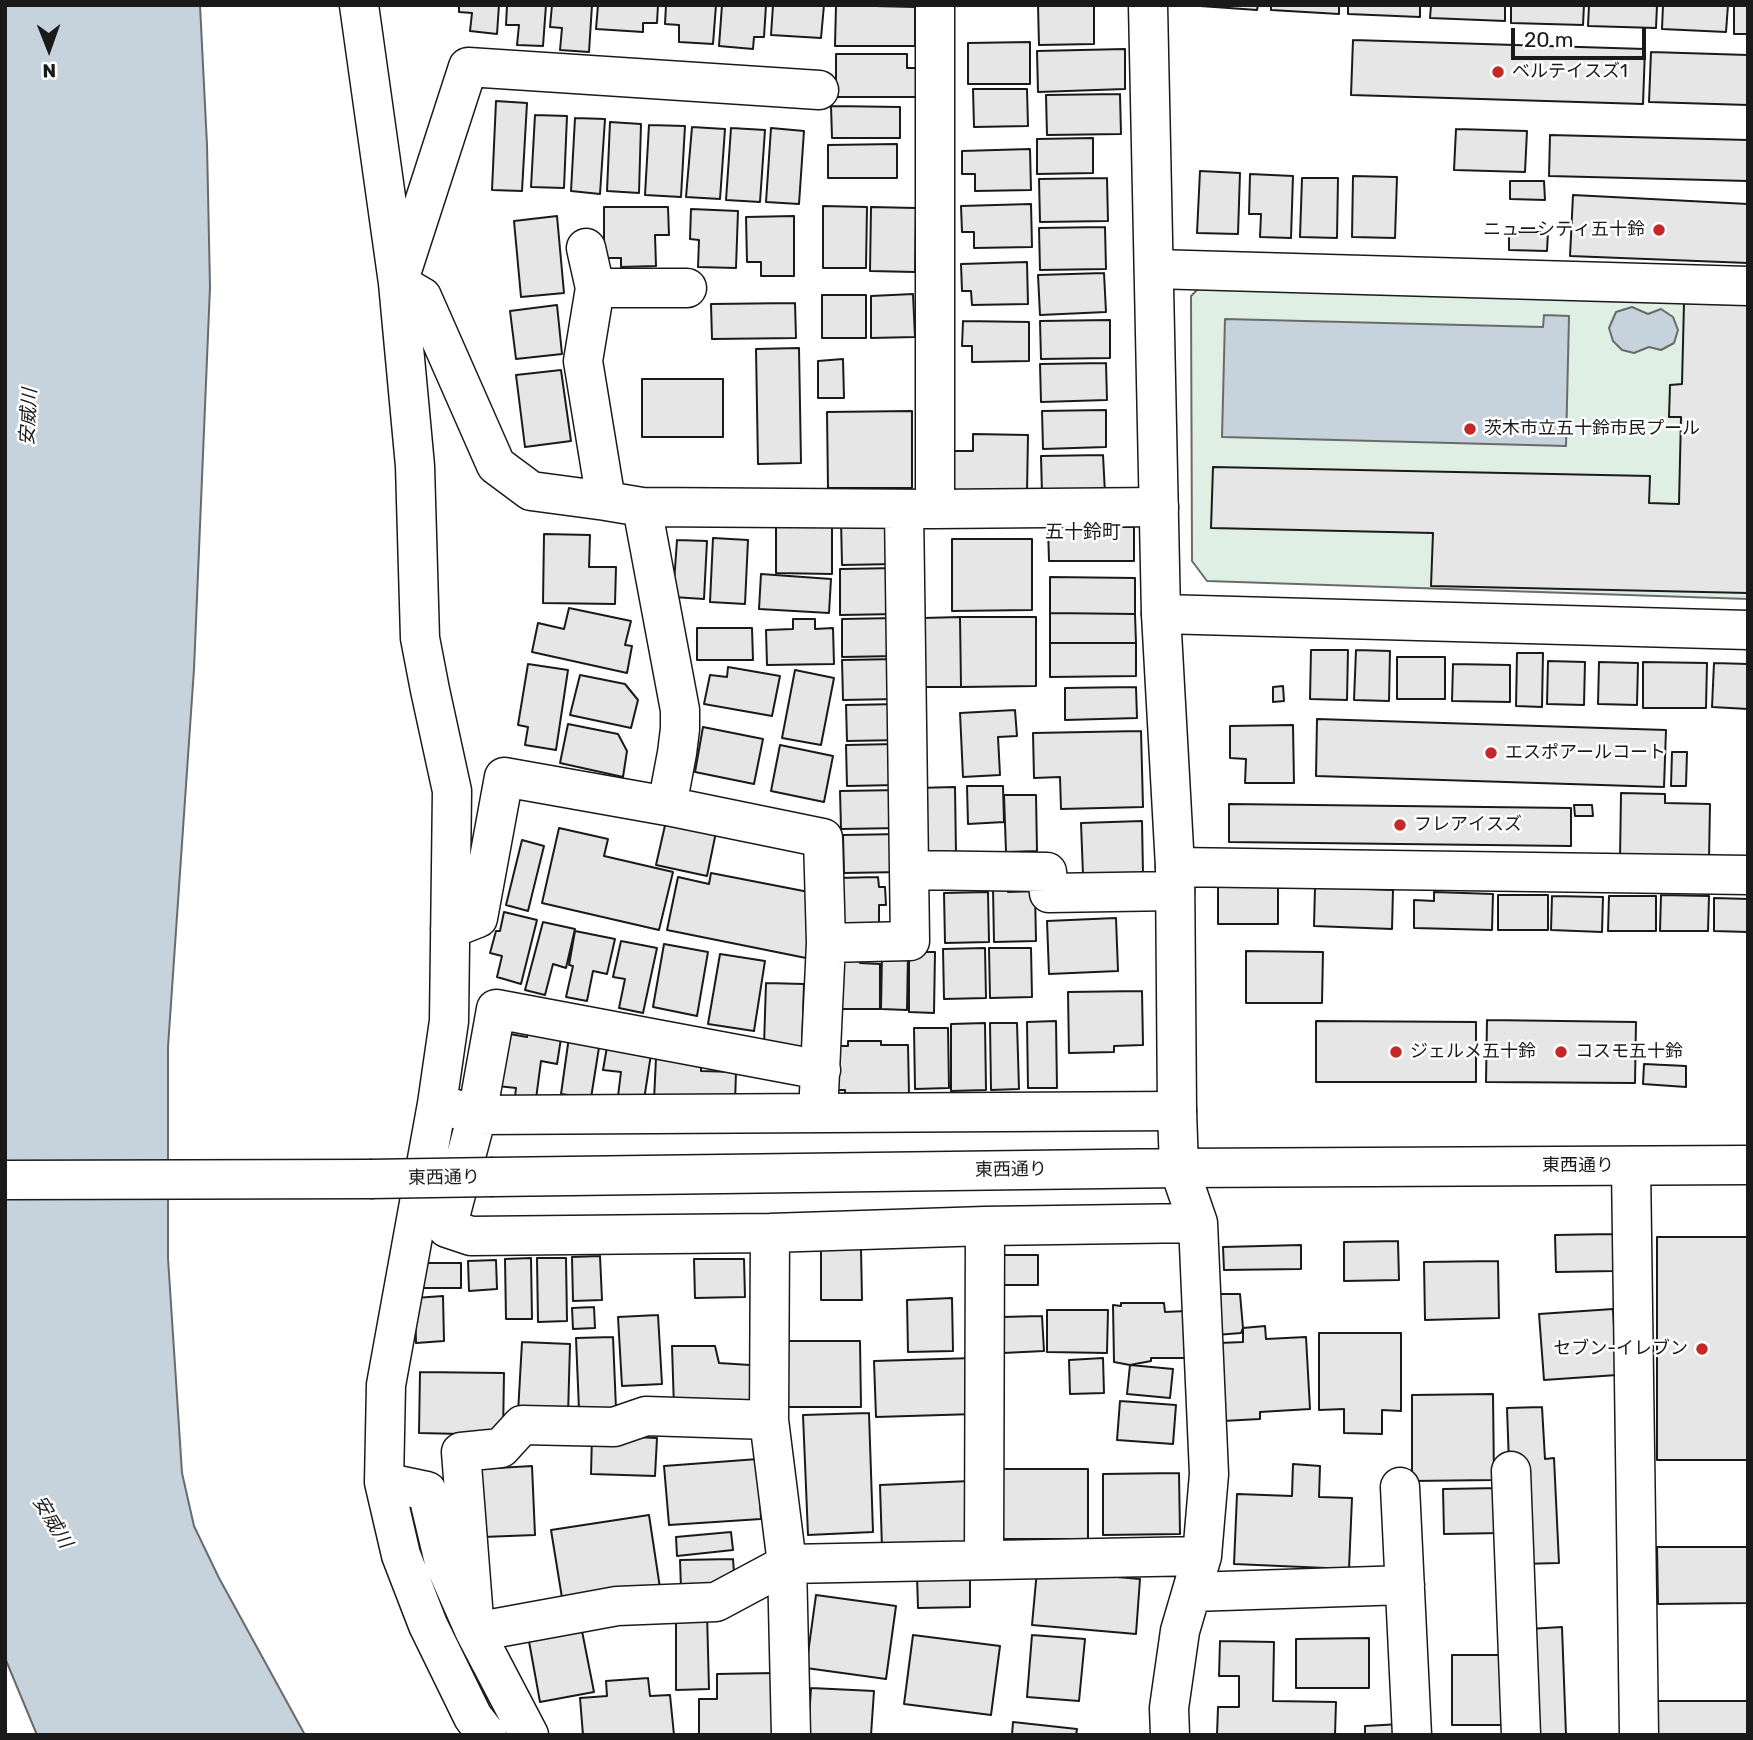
<!DOCTYPE html>
<html>
<head>
<meta charset="utf-8">
<style>
  body { margin:0 }
  #map { position:relative; width:1753px; height:1740px; overflow:hidden; background:#fff; font-family:Rubik,sans-serif }
  canvas { display:block }
  .frame { position:absolute; inset:0; border:7px solid #1a1a1a; pointer-events:none }
  .north { position:absolute; left:14px; top:14px; width:70px; height:70px; -webkit-text-stroke:5px #fff; paint-order:stroke; rotate:179deg; font-size:19px; font-weight:700; line-height:28px; text-align:center; color:#1a1a1a }
  .north::after { content:''; display:block; margin:auto; width:24px; height:32px; background:#1a1a1a; clip-path:polygon(50% 0,100% 100%,50% 72%,0 100%) }
  .scale { position:absolute; left:1511px; top:28px; width:135px; height:32px; box-sizing:border-box; border:4px solid #1a1a1a; border-top:0; padding-left:9px; font-size:21px; line-height:24px; white-space:nowrap; color:#1a1a1a; -webkit-text-stroke:5px #fff; paint-order:stroke }
</style>
</head>
<body>
<div id="map">
<canvas width="1753" height="1740"></canvas>
<div class="frame"></div>
<div class="north">N</div>
<div class="scale">20 m</div>
</div>
<script>
const ctx = document.querySelector('canvas').getContext('2d');
ctx.lineJoin = 'round';
function paint(path, color) { ctx.fillStyle = color; ctx.fill(path, 'evenodd'); }
const poly = rows => new Path2D(rows.map(r => 'M' + r).join(''));
function trace(path, color, width, dash) { ctx.strokeStyle = color; ctx.lineWidth = width; ctx.lineCap = dash ? 'butt' : 'round'; ctx.setLineDash(dash || []); ctx.stroke(path); }
function label(font, color, halo, rows, align = 'center') {
  ctx.font = font + ' Rubik,"Noto Sans JP",sans-serif'; ctx.lineWidth = 5; ctx.setLineDash([]); ctx.textBaseline = 'middle'; ctx.strokeStyle = halo; ctx.fillStyle = color; for (const [text, x, y, turn = 0] of rows) {
    ctx.save(); ctx.translate(x, y); ctx.rotate((+turn || 0) * Math.PI / 180); ctx.textAlign = isNaN(turn) ? turn : align; if (halo) ctx.strokeText(text, 0, 0); ctx.fillText(text, 0, 0); ctx.restore();
  }
}
const green = poly([
  [1205,282,1748,297,1748,599,1207,581,1192,561,1191,296,1205,282]
]);
const water = poly([
  [5,5,200,5,207,145,210,287,194,669,168,1047,168,1258,182,1473,194,1526,219,1578,305,1735,37,1735,5,1658,5,5],
  [1632,307,1648,314,1661,309,1673,317,1678,330,1674,343,1661,350,1649,347,1634,353,1622,350,1613,341,1609,328,1616,312,1632,307],
  [1544,315,1569,316,1566,446,1222,437,1225,319,1543,327,1544,315]
]);
const building = poly([
  [459,5,499,5,497,34,470,31,472,13,459,12,459,5],
  [507,5,546,5,543,46,517,45,519,25,506,25,507,5],
  [552,5,592,5,589,52,560,50,562,28,550,27,552,5],
  [598,5,658,5,657,23,643,23,643,32,596,29,598,5],
  [666,5,716,5,713,44,679,42,679,25,665,24,666,5],
  [722,5,766,5,764,37,754,37,753,49,719,46,722,5],
  [773,5,824,5,821,38,771,35,773,5],
  [836,5,915,7,915,46,835,46,836,5],
  [1038,5,1094,5,1094,44,1039,45,1038,5],
  [1186,5,1258,5,1257,10,1186,5],
  [1271,5,1339,5,1339,14,1271,10,1271,5],
  [1348,5,1420,5,1420,17,1348,14,1348,5],
  [1431,5,1505,5,1505,21,1430,18,1431,5],
  [1511,5,1584,5,1583,25,1511,23,1511,5],
  [1589,5,1657,5,1656,28,1588,26,1589,5],
  [1663,5,1728,5,1726,32,1662,29,1663,5],
  [1734,5,1748,5,1748,34,1734,34,1734,5],
  [1353,40,1645,49,1643,104,1351,95,1353,40],
  [1030,42,1030,84,968,84,968,43,1030,42],
  [1125,49,1125,89,1038,92,1037,51,1125,49],
  [1651,52,1748,55,1748,105,1649,102,1651,52],
  [836,54,907,54,907,68,922,68,922,97,836,97,836,54],
  [973,89,1027,89,1028,126,974,127,973,89],
  [1120,94,1121,134,1047,135,1046,95,1120,94],
  [496,101,527,103,522,191,492,190,496,101],
  [831,106,900,107,900,138,832,138,831,106],
  [535,115,567,116,564,188,531,187,535,115],
  [575,118,605,119,600,194,571,191,575,118],
  [610,122,641,124,639,193,607,191,610,122],
  [649,125,685,126,681,197,645,195,649,125],
  [692,127,725,129,720,199,686,197,692,127],
  [731,128,765,130,760,202,726,200,731,128],
  [771,128,804,131,799,204,766,202,771,128],
  [1456,129,1527,131,1525,172,1454,170,1456,129],
  [1550,135,1748,140,1748,181,1549,176,1550,135],
  [1093,138,1093,173,1037,174,1037,139,1093,138],
  [897,144,897,178,828,178,828,145,897,144],
  [1030,149,1031,190,975,191,975,174,962,174,962,151,1030,149],
  [1200,171,1240,173,1238,234,1197,233,1200,171],
  [1250,174,1293,176,1291,238,1260,237,1261,214,1249,214,1250,174],
  [1353,176,1397,177,1395,238,1352,237,1353,176],
  [1107,178,1108,221,1040,222,1039,179,1107,178],
  [1302,178,1338,178,1337,238,1300,237,1302,178],
  [1510,181,1544,181,1545,200,1510,199,1510,181],
  [1573,195,1748,204,1748,263,1570,256,1573,195],
  [1031,204,1032,247,974,248,974,232,962,232,961,206,1031,204],
  [823,206,867,207,866,268,823,268,823,206],
  [604,207,668,207,669,235,655,235,656,266,621,267,621,258,604,258,604,207],
  [871,207,916,208,915,272,870,271,871,207],
  [691,209,738,211,736,268,698,267,699,240,690,239,691,209],
  [557,216,564,293,521,297,514,221,557,216],
  [794,216,794,276,761,276,761,262,747,262,746,217,794,216],
  [1105,227,1106,269,1040,270,1039,228,1105,227],
  [1509,232,1548,232,1547,251,1509,250,1509,232],
  [1027,262,1028,304,972,305,971,291,962,291,961,264,1027,262],
  [1104,273,1106,312,1040,315,1038,275,1104,273],
  [913,294,915,337,871,338,871,296,913,294],
  [822,295,866,295,866,338,822,338,822,295],
  [795,303,796,338,712,339,711,304,795,303],
  [1684,303,1748,305,1748,593,1431,586,1433,533,1211,528,1213,467,1650,476,1649,503,1679,504,1681,417,1669,417,1670,385,1682,384,1684,303],
  [557,305,562,354,516,359,510,311,557,305],
  [1110,320,1110,358,1041,359,1040,321,1110,320],
  [963,321,1029,322,1029,361,972,362,972,346,962,346,963,321],
  [799,348,801,463,758,464,756,349,799,348],
  [843,359,844,398,818,398,818,361,843,359],
  [1106,363,1107,400,1041,402,1040,364,1106,363],
  [561,370,571,441,525,447,516,375,561,370],
  [642,379,723,379,723,437,642,437,642,379],
  [1106,410,1106,447,1043,449,1042,411,1106,410],
  [912,411,912,488,828,488,827,412,912,411],
  [973,434,1028,435,1027,493,954,493,954,451,973,451,973,434],
  [1103,455,1105,493,1042,494,1041,456,1103,455],
  [896,519,896,564,842,565,841,520,896,519],
  [776,524,832,524,832,574,776,573,776,524],
  [1048,527,1134,527,1134,561,1049,561,1048,527],
  [544,534,590,535,589,567,616,567,615,604,543,603,544,534],
  [713,538,748,540,745,604,710,602,713,538],
  [952,539,1032,539,1032,610,952,611,952,539],
  [677,540,707,541,704,599,673,597,677,540],
  [897,568,898,614,840,615,840,569,897,568],
  [761,574,831,579,829,613,759,609,761,574],
  [1050,577,1135,578,1135,614,1050,613,1050,577],
  [569,608,631,621,625,645,632,646,627,673,532,652,538,623,564,629,569,608],
  [1050,613,1135,614,1136,643,1050,643,1050,613],
  [960,617,1036,617,1036,686,961,687,960,617],
  [960,617,961,687,925,687,924,618,960,617],
  [897,618,897,656,842,657,842,619,897,618],
  [793,619,815,619,815,629,833,628,834,664,767,665,766,630,793,629,793,619],
  [697,628,752,628,753,660,697,660,697,628],
  [1050,643,1136,643,1136,676,1050,677,1050,643],
  [1311,650,1348,650,1347,700,1310,699,1311,650],
  [1356,650,1390,651,1389,701,1354,700,1356,650],
  [1517,653,1543,653,1542,707,1516,706,1517,653],
  [1397,657,1445,657,1445,699,1397,699,1397,657],
  [898,659,899,699,843,700,842,660,898,659],
  [1548,661,1585,662,1584,705,1547,704,1548,661],
  [1599,662,1638,663,1637,705,1598,704,1599,662],
  [1643,662,1707,663,1706,708,1643,708,1643,662],
  [1714,663,1748,664,1748,709,1712,707,1714,663],
  [528,664,568,670,556,750,525,745,528,727,518,725,528,664],
  [1453,664,1510,665,1510,702,1452,701,1453,664],
  [728,667,780,676,772,716,704,704,710,675,727,677,728,667],
  [795,670,834,678,821,745,782,738,795,670],
  [580,675,625,684,638,700,631,728,570,715,580,675],
  [1283,686,1284,701,1273,702,1273,687,1283,686],
  [1136,687,1137,718,1065,720,1065,688,1136,687],
  [901,704,901,740,847,741,846,705,901,704],
  [1015,710,1017,736,998,737,1000,775,963,777,960,713,1015,710],
  [1317,719,1666,730,1664,787,1316,776,1317,719],
  [568,724,618,734,627,751,623,777,560,763,568,724],
  [1293,725,1294,783,1245,783,1246,759,1230,758,1230,726,1293,725],
  [703,727,763,739,754,784,695,772,703,727],
  [1141,731,1143,807,1061,809,1060,777,1034,778,1033,733,1141,731],
  [896,744,897,785,847,786,846,745,896,744],
  [780,745,833,756,824,802,771,791,780,745],
  [1672,752,1687,752,1686,786,1671,786,1672,752],
  [967,786,1003,786,1004,822,968,824,967,786],
  [955,787,956,854,916,855,916,788,955,787],
  [900,790,900,828,841,829,840,791,900,790],
  [1621,793,1665,794,1665,803,1710,804,1709,860,1620,859,1621,793],
  [1004,795,1036,795,1037,851,1006,852,1004,795],
  [1229,804,1571,808,1571,846,1229,842,1229,804],
  [1574,805,1592,805,1593,816,1575,816,1574,805],
  [666,821,716,832,707,876,656,865,666,821],
  [1142,821,1143,874,1083,875,1081,823,1142,821],
  [559,828,608,839,604,856,673,872,659,930,542,903,559,828],
  [901,834,902,872,844,873,843,835,901,834],
  [522,840,544,846,528,911,506,905,522,840],
  [711,873,819,894,806,958,667,930,678,877,709,884,711,873],
  [878,877,879,887,885,887,886,905,879,905,879,929,839,929,838,878,878,877],
  [1218,887,1278,887,1278,924,1218,924,1218,887],
  [1315,887,1393,890,1392,929,1314,926,1315,887],
  [993,888,1008,888,1008,892,1035,891,1036,941,994,942,993,888],
  [988,892,989,942,945,943,944,893,988,892],
  [1434,892,1493,894,1492,930,1414,928,1414,900,1434,901,1434,892],
  [1498,895,1548,895,1548,930,1498,930,1498,895],
  [1661,895,1709,896,1708,931,1660,931,1661,895],
  [1552,896,1603,897,1602,932,1551,930,1552,896],
  [1609,896,1656,896,1656,931,1608,931,1609,896],
  [1714,898,1748,899,1748,932,1714,931,1714,898],
  [504,912,537,920,521,984,497,977,502,956,490,953,496,931,500,931,504,912],
  [1116,918,1118,971,1049,974,1047,921,1116,918],
  [543,922,575,929,566,968,553,964,545,995,525,990,543,922],
  [575,931,615,939,607,974,593,971,587,1001,566,997,573,966,569,965,575,931],
  [621,941,657,948,643,1013,619,1008,625,979,613,977,621,941],
  [664,944,708,952,697,1016,653,1007,664,944],
  [985,948,986,998,944,999,943,949,985,948],
  [989,948,1031,948,1032,997,990,998,989,948],
  [1246,951,1323,952,1322,1003,1246,1003,1246,951],
  [909,952,935,952,934,1013,909,1012,909,952],
  [882,953,908,953,907,1010,881,1009,882,953],
  [720,954,765,961,754,1031,708,1024,720,954],
  [837,959,859,959,860,963,880,964,880,1009,836,1009,837,959],
  [766,983,804,984,802,1047,764,1045,766,983],
  [1142,991,1143,1045,1114,1046,1114,1052,1069,1053,1068,992,1142,991],
  [1487,1020,1636,1022,1635,1083,1486,1082,1487,1020],
  [1056,1021,1057,1088,1028,1088,1027,1022,1056,1021],
  [1316,1021,1476,1022,1476,1082,1316,1082,1316,1021],
  [985,1023,986,1090,951,1091,951,1024,985,1023],
  [990,1023,1017,1023,1019,1089,991,1090,990,1023],
  [528,1028,562,1032,557,1064,541,1061,536,1099,515,1097,516,1088,497,1086,504,1033,527,1037,528,1028],
  [914,1028,948,1028,949,1088,915,1089,914,1028],
  [569,1037,600,1041,591,1098,561,1094,569,1037],
  [848,1041,881,1041,881,1045,908,1045,909,1094,845,1093,845,1090,838,1090,838,1046,848,1046,848,1041],
  [607,1047,651,1054,644,1100,618,1096,621,1072,603,1070,607,1047],
  [656,1058,701,1060,701,1071,736,1072,735,1103,654,1100,656,1058],
  [1644,1064,1686,1066,1686,1087,1643,1084,1644,1064],
  [1613,1234,1614,1271,1556,1272,1555,1235,1613,1234],
  [1657,1237,1748,1237,1748,1460,1657,1460,1657,1237],
  [1398,1241,1399,1280,1344,1281,1344,1242,1398,1241],
  [1301,1245,1301,1269,1224,1270,1223,1247,1301,1245],
  [821,1249,861,1249,862,1300,821,1300,821,1249],
  [993,1255,1038,1255,1038,1285,994,1285,993,1255],
  [600,1256,602,1300,573,1301,572,1257,600,1256],
  [531,1258,532,1319,506,1319,505,1259,531,1258],
  [537,1258,566,1258,567,1321,538,1322,537,1258],
  [694,1259,744,1259,745,1297,695,1298,694,1259],
  [496,1260,497,1289,469,1291,468,1261,496,1260],
  [1498,1261,1499,1318,1425,1320,1424,1262,1498,1261],
  [418,1263,461,1263,461,1288,417,1288,418,1263],
  [1214,1294,1240,1294,1243,1328,1241,1333,1216,1335,1214,1294],
  [443,1296,444,1341,416,1343,415,1298,443,1296],
  [952,1298,953,1351,908,1352,907,1300,952,1298],
  [1121,1303,1164,1303,1165,1312,1186,1311,1186,1358,1151,1358,1151,1361,1130,1365,1114,1362,1113,1305,1121,1306,1121,1303],
  [594,1307,595,1328,573,1329,572,1308,594,1307],
  [1613,1309,1617,1375,1544,1380,1539,1314,1613,1309],
  [1047,1310,1108,1310,1107,1353,1047,1352,1047,1310],
  [658,1315,662,1384,622,1386,618,1317,658,1315],
  [1042,1316,1044,1351,1003,1353,1002,1317,1042,1316],
  [1265,1326,1266,1339,1306,1337,1310,1409,1260,1412,1260,1419,1223,1421,1219,1343,1243,1342,1243,1328,1265,1326],
  [1319,1333,1401,1333,1401,1411,1382,1410,1382,1434,1344,1433,1344,1409,1319,1410,1319,1333],
  [613,1337,616,1409,579,1410,576,1338,613,1337],
  [780,1341,860,1341,861,1407,780,1407,780,1341],
  [522,1342,570,1344,568,1416,518,1413,522,1342],
  [672,1346,715,1346,719,1363,750,1365,750,1409,674,1408,672,1346],
  [974,1358,975,1414,876,1417,874,1361,974,1358],
  [1103,1358,1104,1393,1070,1394,1069,1360,1103,1358],
  [1130,1365,1173,1369,1170,1398,1127,1394,1130,1365],
  [420,1372,504,1373,503,1435,419,1433,420,1372],
  [1493,1394,1494,1480,1412,1481,1412,1395,1493,1394],
  [1120,1401,1176,1405,1173,1444,1117,1440,1120,1401],
  [1542,1407,1545,1459,1554,1458,1559,1563,1521,1564,1509,1464,1507,1408,1542,1407],
  [869,1413,873,1532,808,1535,803,1415,869,1413],
  [592,1435,657,1438,655,1476,591,1474,592,1435],
  [758,1459,761,1519,669,1525,664,1466,758,1459],
  [1293,1464,1320,1466,1319,1497,1352,1498,1349,1569,1234,1564,1237,1494,1292,1496,1293,1464],
  [532,1466,535,1535,483,1537,480,1469,532,1466],
  [994,1469,1088,1469,1088,1539,994,1539,994,1469],
  [1179,1473,1180,1534,1103,1535,1103,1474,1179,1473],
  [970,1481,973,1544,882,1548,880,1485,970,1481],
  [1500,1488,1501,1533,1444,1534,1443,1489,1500,1488],
  [649,1515,660,1588,563,1604,551,1530,649,1515],
  [731,1532,733,1550,677,1556,676,1537,731,1532],
  [1657,1547,1748,1547,1748,1603,1658,1604,1657,1547],
  [733,1559,735,1586,681,1588,680,1560,733,1559],
  [1037,1570,1140,1579,1136,1634,1032,1625,1037,1570],
  [917,1576,970,1576,970,1607,918,1608,917,1576],
  [816,1595,896,1606,886,1679,806,1668,816,1595],
  [707,1613,709,1689,676,1690,676,1614,707,1613],
  [581,1626,594,1692,540,1702,528,1636,581,1626],
  [1562,1627,1566,1735,1531,1735,1528,1629,1562,1627],
  [913,1635,1000,1646,991,1715,904,1704,913,1635],
  [1032,1635,1085,1639,1079,1701,1027,1697,1032,1635],
  [1369,1638,1369,1688,1296,1688,1296,1639,1369,1638],
  [1220,1641,1274,1642,1273,1701,1336,1702,1335,1735,1217,1735,1218,1707,1239,1707,1239,1676,1219,1676,1220,1641],
  [1452,1655,1502,1655,1502,1725,1452,1725,1452,1655],
  [774,1673,775,1735,699,1735,699,1699,717,1699,717,1674,774,1673],
  [648,1678,650,1696,670,1695,674,1735,583,1735,580,1698,607,1696,606,1681,648,1678],
  [811,1688,874,1691,871,1735,808,1735,811,1688],
  [1656,1701,1748,1701,1748,1735,1656,1735,1656,1701],
  [1013,1722,1077,1729,1076,1735,1012,1735,1013,1722],
  [1401,1724,1402,1735,1365,1735,1365,1726,1401,1724]
]);
const minor = poly([
  [359,5,398,283,415,466,420,638,430,690,452,791,449,1021,437,1104,386,1385,384,1482,401,1555,428,1625,473,1717,487,1735],
  [819,90,468,67,398,283,422,297,496,465,531,491,606,501,642,507,935,509,1159,507],
  [586,248,595,288,583,361,606,501],
  [1154,269,1748,286],
  [595,288,687,288],
  [642,507,680,710,680,729,677,753,667,806],
  [935,509,935,5],
  [1161,614,1748,630],
  [1175,867,1748,875],
  [909,870,1047,872,1049,893,1175,891],
  [450,929,478,918,504,777,667,806,823,838,826,943],
  [821,1070,496,1009,477,1115,447,1228,471,1236,770,1233,985,1226,1198,1223],
  [819,1093,826,943,910,941,904,509],
  [452,1108,477,1115,1177,1111],
  [1631,1166,1639,1735],
  [770,1233,769,1420,787,1564,791,1735],
  [1511,1471,1521,1735],
  [384,1482,427,1491,444,1562,475,1632,617,1606,716,1602,787,1564,1202,1556],
  [1400,1487,1412,1735],
  [984,1560,985,1226],
  [1192,1592,1405,1585],
  [529,1735,475,1632,461,1452,501,1448,522,1425,614,1427,646,1416,769,1420],
  [1170,1735,1169,1708,1180,1631,1202,1556,1209,1474,1198,1223,1179,1168]
]);
const tertiary = poly([
  [1148,5,1161,614,1175,867,1177,1111,1179,1168],
  [493,1177,1179,1168,1748,1165],
  [5,1180,370,1179]
]);
const tertiaryBridge = poly([
  [370,1179,493,1177]
]);
const markers = [
  [1498,72,7,"#c62828"],
  [1659,230,7,"#c62828"],
  [1470,429,7,"#c62828"],
  [1491,753,7,"#c62828"],
  [1400,825,7,"#c62828"],
  [1396,1052,7,"#c62828"],
  [1561,1052,7,"#c62828"],
  [1702,1349,7,"#c62828"]
];
const poiNames = [
  ["ベルテイスズ1",1512,72],
  ["ニューシティ五十鈴",1645,230,"right"],
  ["茨木市立五十鈴市民プール",1484,429],
  ["エスポアールコート",1505,753],
  ["フレアイスズ",1414,825],
  ["ジェルメ五十鈴",1410,1052],
  ["コスモ五十鈴",1575,1052],
  ["セブン-イレブン",1688,1349,"right"]
];
const streetNames = [
  ["東西通り",1578,1166],
  ["東西通り",1011,1170,-1],
  ["東西通り",444,1178,-1]
];
const waterNames = [
  ["安威川",29,417,-87],
  ["安威川",52,1522,59]
];
const neighbourhoodNames = [
  ["五十鈴町",1083,533]
];
paint(green, '#e0efe3');
trace(green, '#6a6a6a', 2);
paint(water, '#c6d2dc');
trace(water, '#6a6a6a', 2);
paint(building, '#e6e6e6');
trace(building, '#1a1a1a', 2);
trace(minor, '#1a1a1a', 41);
trace(tertiary, '#1a1a1a', 41);
trace(minor, '#fff', 38);
trace(tertiary, '#fff', 38);
trace(tertiaryBridge, '#1a1a1a', 41, []);
trace(tertiaryBridge, '#fff', 38);
for (const [x, y, r, color] of markers) { const dot = new Path2D(); dot.arc(x, y, r, 0, 2 * Math.PI); ctx.fillStyle = color; ctx.fill(dot); trace(dot, '#fff', 2.5); }
label('18px', '#1a1a1a', '#fff', poiNames, 'left');
label('18px', '#1a1a1a', '#fff', streetNames);
label('italic 19px', '#1a1a1a', '#fff', waterNames);
label('19px', '#1a1a1a', '#fff', neighbourhoodNames);
</script>
</body>
</html>
